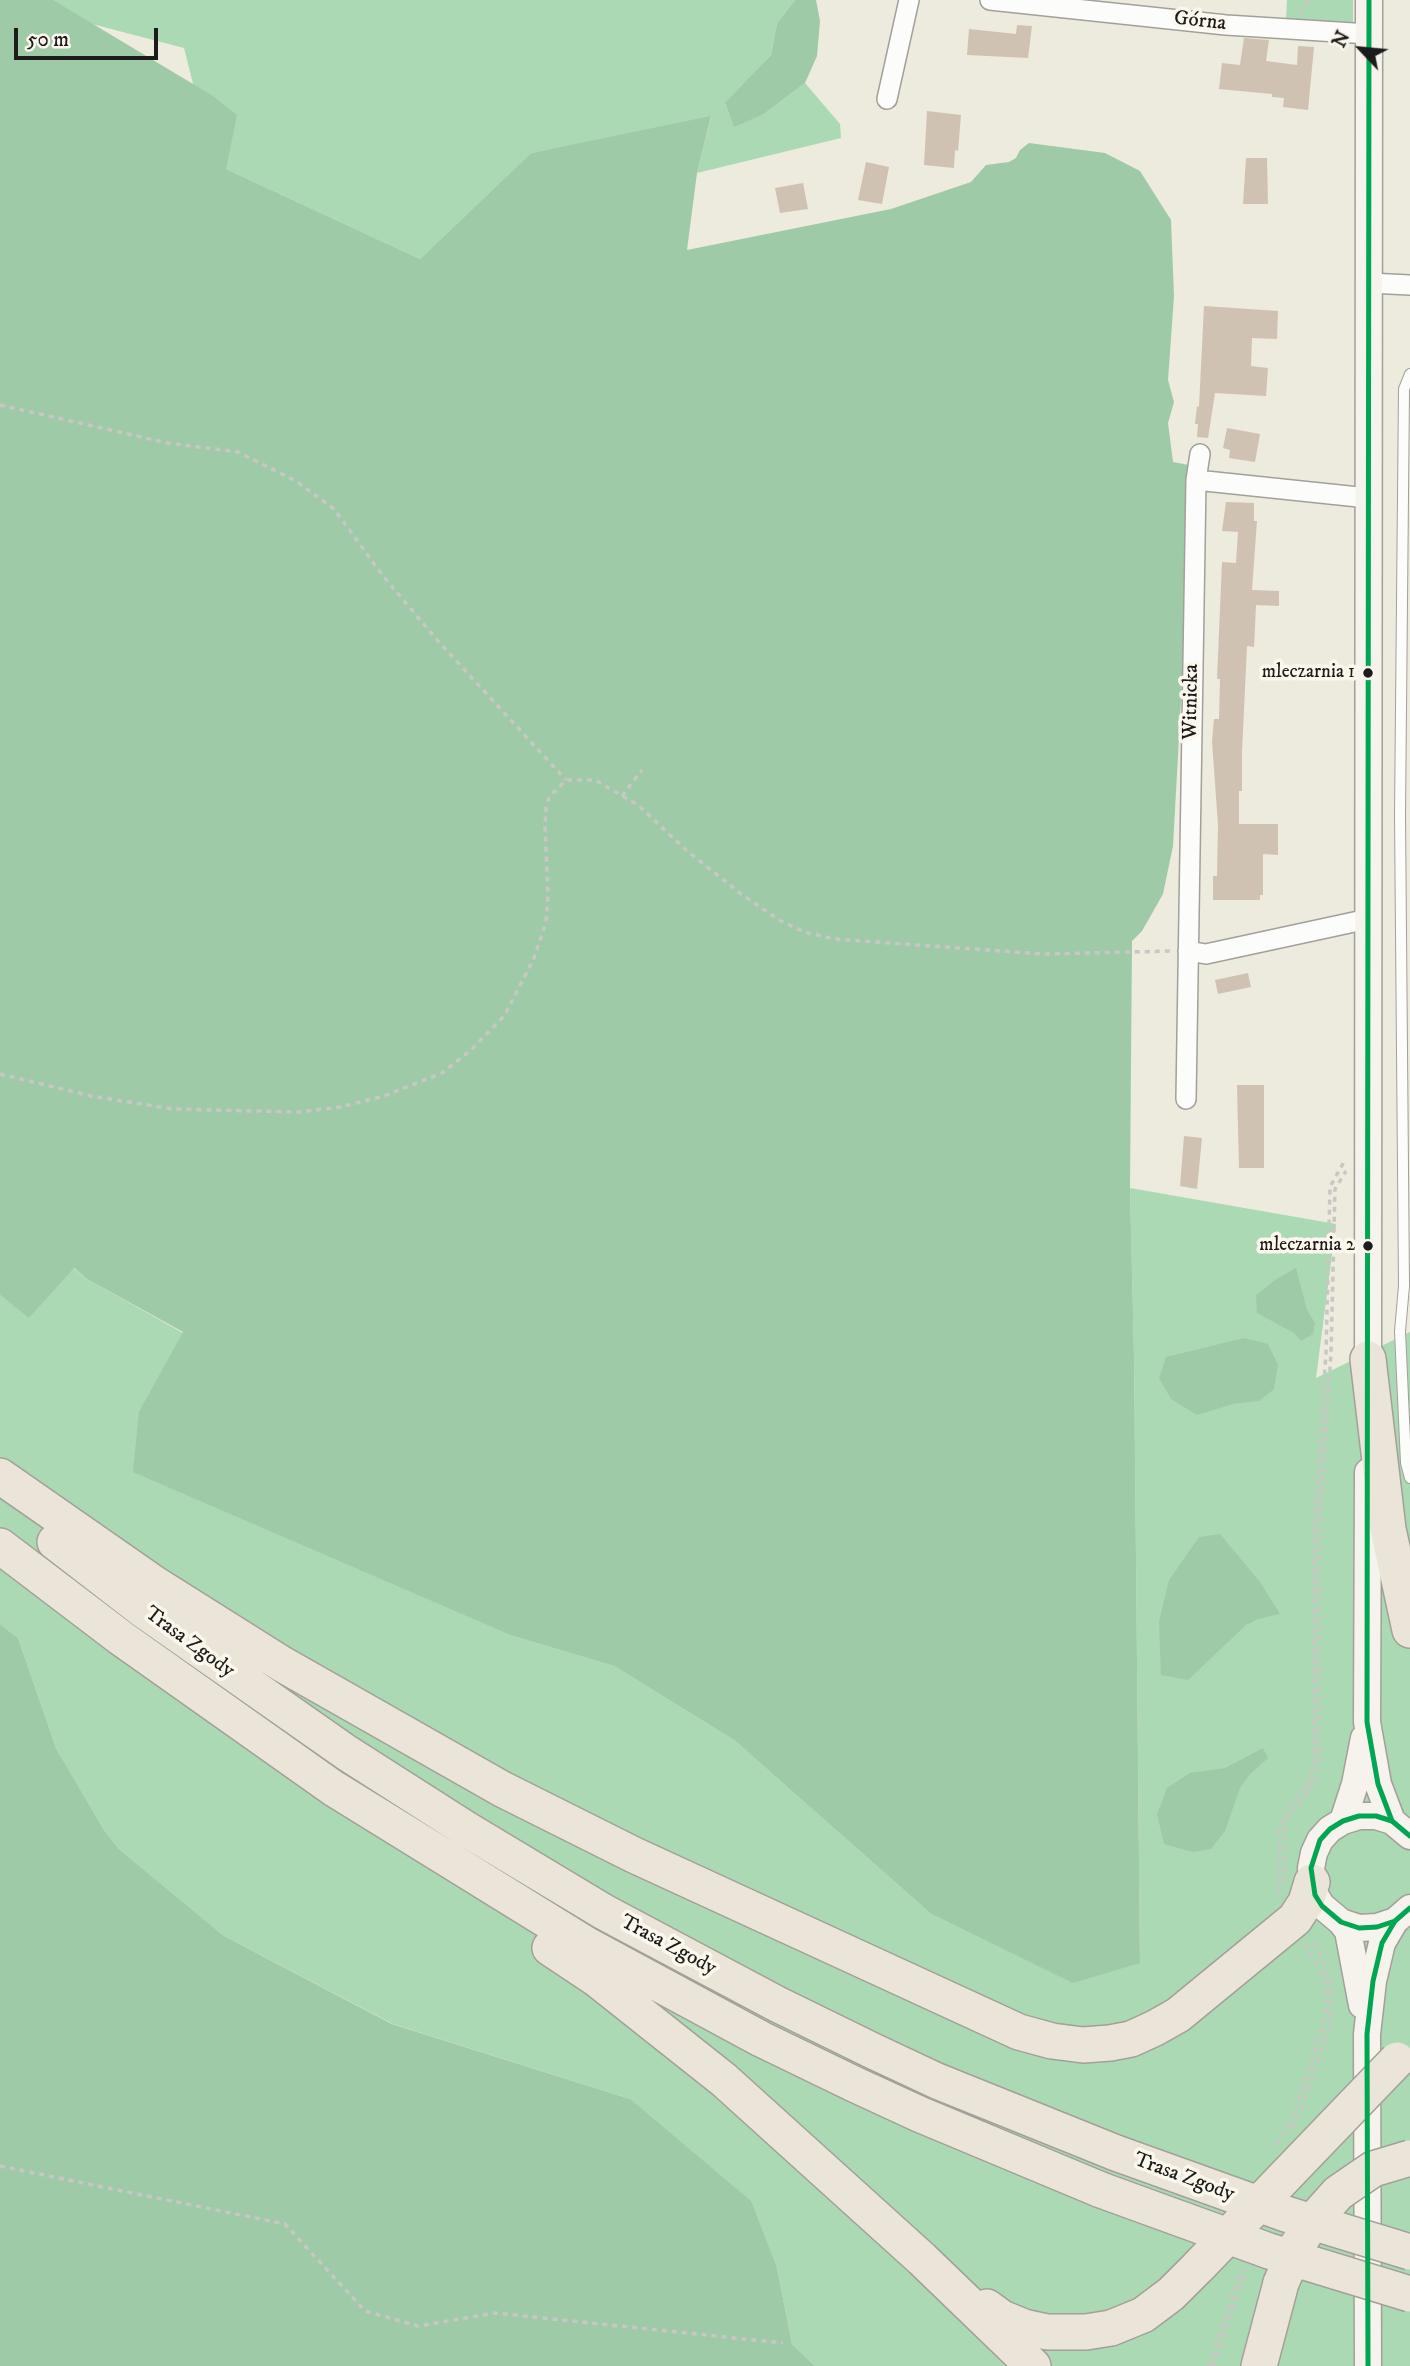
<!DOCTYPE html>
<html>
<head>
<meta charset="utf-8">
<style>
  body { margin:0 }
  #map { position:relative; width:1410px; height:2366px; overflow:hidden; background:#edeade; font-family:"IM FELL DW Pica",serif }
  canvas { display:block }
  .north { position:absolute; left:1326px; top:14px; width:70px; height:70px; -webkit-text-stroke:5px #fbf7ec; paint-order:stroke; rotate:296deg; font-size:19px; font-weight:700; line-height:28px; text-align:center; color:#1c1c1c }
  .north::after { content:''; display:block; margin:auto; width:24px; height:32px; background:#1c1c1c; clip-path:polygon(50% 0,100% 100%,50% 72%,0 100%) }
  .scale { position:absolute; left:14px; top:28px; width:144px; height:32px; box-sizing:border-box; border:4px solid #1c1c1c; border-top:0; padding-left:9px; font-size:21px; line-height:24px; white-space:nowrap; color:#1c1c1c; -webkit-text-stroke:5px #fbf7ec; paint-order:stroke }
</style>
</head>
<body>
<div id="map">
<canvas width="1410" height="2366"></canvas>
<div class="north">N</div>
<div class="scale">50 m</div>
</div>
<script>
const ctx = document.querySelector('canvas').getContext('2d');
ctx.lineJoin = 'round';
function paint(path, color) { ctx.fillStyle = color; ctx.fill(path, 'evenodd'); }
const poly = rows => new Path2D(rows.map(r => 'M' + r).join(''));
function trace(path, color, width, dash) { ctx.strokeStyle = color; ctx.lineWidth = width; ctx.lineCap = dash ? 'butt' : 'round'; ctx.setLineDash(dash || []); ctx.stroke(path); }
function label(font, color, halo, rows, align = 'center') {
  ctx.font = font + ' "IM FELL DW Pica",serif'; ctx.lineWidth = 7; ctx.setLineDash([]); ctx.textBaseline = 'middle'; ctx.strokeStyle = halo; ctx.fillStyle = color; for (const [text, x, y, turn = 0] of rows) {
    ctx.save(); ctx.translate(x, y); ctx.rotate((+turn || 0) * Math.PI / 180); ctx.textAlign = isNaN(turn) ? turn : align; if (halo) ctx.strokeText(text, 0, 0); ctx.fillText(text, 0, 0); ctx.restore();
  }
}
const green = poly([
  [43,0,795,0,777,23,771,55,725,104,734,126,764,114,805,83,840,124,841,138,697,173,711,117,531,153,420,259,213,163,184,48,50,13],
  [1287,0,1353,0,1353,23,1286,19],
  [1130,1188,1336,1224,1316,1378,1410,1332,1410,2366,815,2366,792,2344,777,2268,630,2099,393,2024,224,1936,119,1849,104,1830,56,1748,18,1638,0,1624,0,1295,29,1317,73,1268,87,1279,183,1333,139,1411,513,1636,614,1666,734,1740,930,1913,1140,1962,1134,1355]
]);
const forest = poly([
  [0,0,53,0,213,96,237,115,226,169,420,259,531,153,711,116,697,173,687,250,891,209,971,182,986,165,1009,162,1016,158,1020,150,1029,143,1105,153,1140,171,1171,220,1174,296,1168,380,1174,402,1168,423,1173,462,1194,466,1173,846,1163,894,1142,931,1132,941,1130,1188,1134,1355,1140,1963,1073,1983,930,1913,734,1740,614,1666,513,1636,133,1472,139,1411,183,1332,87,1279,74,1268,29,1318,0,1295],
  [795,0,816,0,820,21,817,56,805,83,764,114,734,127,725,103,771,55,777,23],
  [1296,1268,1307,1310,1315,1323,1313,1334,1301,1341,1294,1333,1257,1313,1256,1295,1275,1280],
  [1244,1338,1268,1344,1278,1365,1274,1389,1259,1401,1233,1404,1197,1415,1171,1399,1159,1378,1166,1357],
  [1220,1534,1260,1582,1280,1614,1258,1619,1246,1625,1188,1680,1161,1675,1159,1621,1169,1580,1199,1537],
  [0,1624,18,1638,56,1748,104,1830,119,1849,224,1936,392,2024,630,2099,751,2201,777,2268,792,2344,815,2366,0,2366],
  [1263,1748,1268,1758,1250,1774,1240,1788,1225,1831,1211,1849,1193,1852,1164,1844,1157,1814,1167,1788,1190,1773,1225,1768]
]);
const building = poly([
  [1017,25,1032,26,1028,58,967,55,969,29,1016,34],
  [1244,38,1269,40,1266,61,1297,65,1298,46,1314,47,1308,110,1283,107,1284,98,1272,97,1272,94,1219,89,1222,63,1240,65],
  [927,111,961,115,958,151,955,150,954,168,924,165],
  [1246,158,1267,158,1268,204,1243,204],
  [866,162,889,167,882,204,858,200],
  [803,183,808,209,780,213,775,188],
  [1204,306,1278,311,1277,339,1252,338,1251,366,1268,368,1266,396,1215,393,1208,438,1197,437,1198,424,1195,424,1197,406,1199,407],
  [1227,428,1260,434,1255,462,1229,458,1230,450,1223,448],
  [1226,502,1254,503,1254,521,1257,521,1252,590,1279,591,1279,606,1256,605,1254,647,1247,646,1242,752,1242,791,1239,791,1239,824,1278,824,1278,855,1263,854,1263,895,1260,895,1260,900,1213,900,1213,876,1217,876,1218,825,1212,741,1214,719,1219,719,1220,679,1217,679,1222,562,1236,563,1238,532,1222,531],
  [1248,973,1251,987,1218,994,1215,980],
  [1237,1085,1264,1085,1264,1168,1239,1168],
  [1184,1136,1202,1138,1197,1189,1180,1186]
]);
const path = poly([
  [1299,12,1310,0],
  [0,405,168,443,238,452,296,481,334,509,383,576,438,641,566,780],
  [622,796,642,770],
  [0,1074,91,1096,173,1109,298,1112,341,1107,384,1096,442,1073,471,1050,505,1015,534,958,546,922,548,896,545,827,546,807,549,797,566,780,595,780,638,805,685,849,741,894,779,920,804,932,834,939,1043,954,1172,951],
  [1284,1881,1284,1827,1289,1817,1309,1791,1317,1777,1319,1766,1319,1532,1331,1354,1335,1189,1346,1171],
  [1279,1894,1279,1826,1291,1804,1305,1789,1314,1765,1314,1531,1326,1353,1330,1187,1345,1160],
  [1293,2128,1299,2118,1328,2032,1332,2002,1328,1975,1320,1953,1311,1940],
  [1277,2144,1293,2117,1322,2029,1327,2003,1324,1977,1304,1943],
  [0,2166,285,2224,365,2311,418,2326,495,2313,783,2343],
  [1209,2366,1241,2269],
  [1213,2366,1246,2270]
]);
const lane = poly([
  [1410,374,1404,389,1400,815,1404,1286,1400,1331,1406,1463,1410,1478]
]);
const street = poly([
  [990,0,1226,25,1369,34],
  [887,99,909,0],
  [1369,283,1410,285],
  [1196,480,1368,498],
  [1188,951,1206,954,1368,919],
  [1186,1099,1196,480,1200,454]
]);
const secondary = poly([
  [1368,1377,1369,0],
  [1368,1472,1367,1722,1378,1784,1392,1821],
  [1343,1821,1355,1784,1364,1738],
  [1410,1836,1392,1821,1376,1816,1359,1816,1343,1821,1330,1829,1320,1840,1314,1853,1311,1868,1315,1895,1322,1906,1341,1922,1359,1928,1377,1927,1395,1921,1410,1908],
  [1341,1922,1348,1931,1362,2005],
  [1368,2366,1367,2034,1373,1981,1382,1943,1395,1921]
]);
const highway = poly([
  [1368,1359,1388,1529,1410,1630],
  [0,1476,155,1584,282,1664,502,1789,634,1855,1019,2032,1052,2041,1083,2045,1110,2043,1131,2039,1155,2028,1178,2015,1295,1919,1306,1902,1312,1882],
  [55,1542,143,1610,347,1753,466,1829,604,1912,777,2004,873,2051,937,2081,1116,2153],
  [0,1546,121,1638,333,1788,587,1945,761,2039,856,2085,919,2114,1101,2190],
  [550,1948,598,1980,724,2080,922,2259,1033,2366],
  [987,2307,1002,2318,1024,2327,1047,2332,1086,2332,1111,2328,1143,2315,1171,2294,1199,2266],
  [1259,2366,1281,2283]
]);
const highwayBridge = poly([
  [1116,2153,1286,2214,1410,2252],
  [1101,2190,1269,2251,1410,2294],
  [1199,2266,1397,2060],
  [1281,2283,1297,2246,1313,2221,1338,2193,1373,2169,1410,2158]
]);
const bus1 = poly([
  [1369,0,1367,1722,1378,1784,1392,1821],
  [1410,1836,1392,1821,1376,1816,1359,1816,1343,1821,1330,1829,1320,1840,1311,1868,1315,1895,1322,1906,1341,1922,1359,1928,1377,1927,1395,1921,1410,1908],
  [1368,2366,1367,2034,1373,1981,1382,1943,1395,1921]
]);
const markers = [
  [1368,673,6,"#1c1c1c"],
  [1368,1246,6,"#1c1c1c"]
];
const busNames = [
  ["mleczarnia 1",1355,673],
  ["mleczarnia 2",1355,1246]
];
const streetNames = [
  ["Górna",1200,22,6],
  ["Witnicka",1192,702,-89],
  ["Trasa Zgody",189,1643,36],
  ["Trasa Zgody",668,1946,28],
  ["Trasa Zgody",1184,2178,20]
];
paint(green, '#abd9b3');
paint(forest, '#9fcaa7');
paint(building, '#d0c2b2');
trace(lane, '#a2a099', 12);
trace(street, '#a2a099', 22);
trace(secondary, '#a2a099', 29);
trace(highway, '#a2a099', 38);
trace(path, '#c8c7c4', 3.5, [5, 5]);
trace(lane, '#fcfcfa', 10);
trace(street, '#fcfcfa', 19);
trace(secondary, '#f6f2ec', 26);
trace(highway, '#ebe4d9', 35);
trace(highwayBridge, '#a2a099', 38, []);
trace(highwayBridge, '#ebe4d9', 35);
trace(bus1, '#00a651', 5);
for (const [x, y, r, color] of markers) { const dot = new Path2D(); dot.arc(x, y, r, 0, 2 * Math.PI); ctx.fillStyle = color; ctx.fill(dot); trace(dot, '#fbf7ec', 2.5); }
label('19px', '#1c1c1c', '#fbf7ec', busNames, 'right');
label('21px', '#1c1c1c', '#fbf7ec', streetNames);
</script>
</body>
</html>
